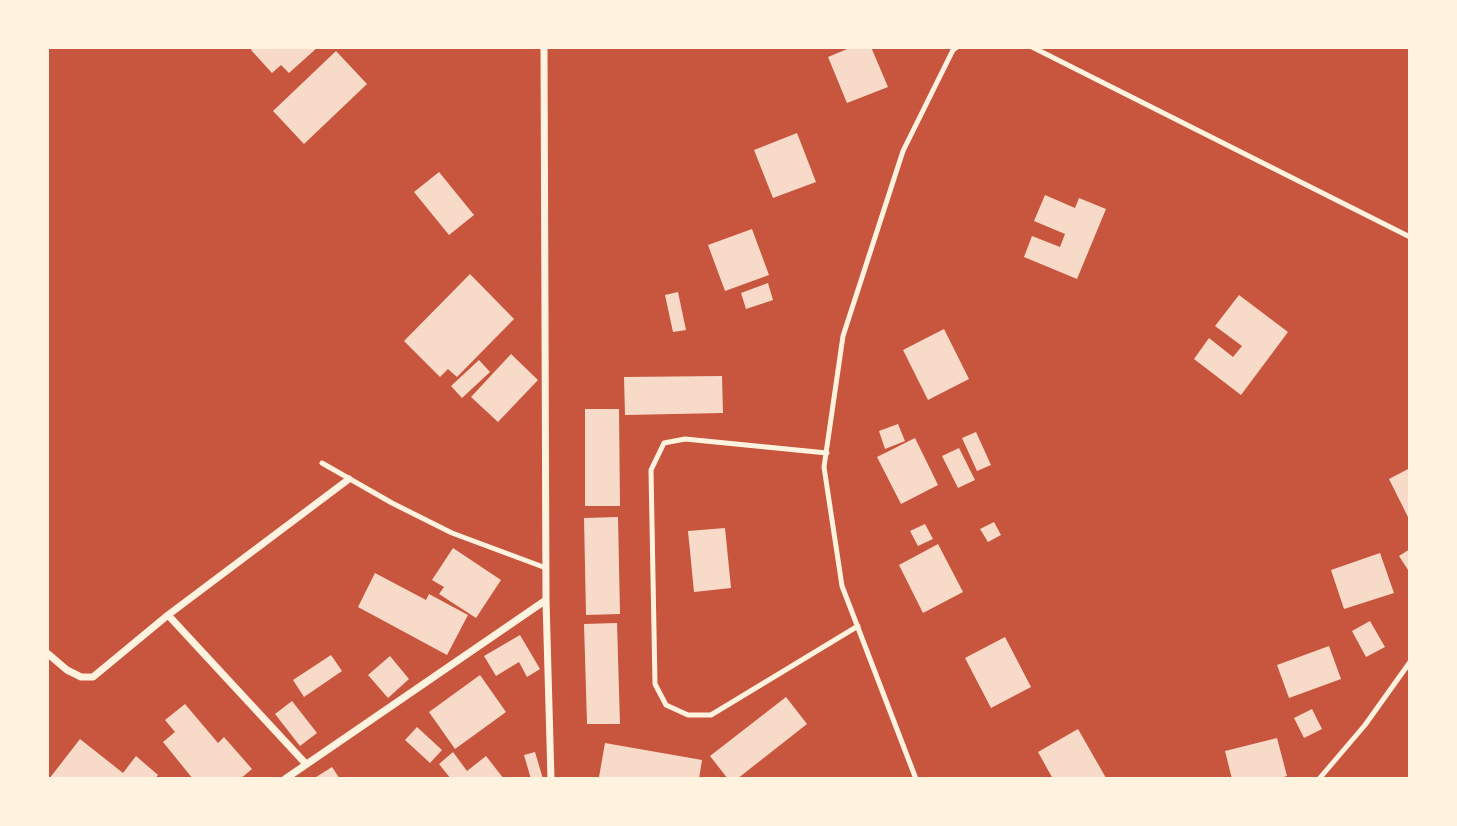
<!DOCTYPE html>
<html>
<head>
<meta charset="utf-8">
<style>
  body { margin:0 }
  #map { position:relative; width:1457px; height:826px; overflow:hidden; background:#c8553d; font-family:"Fira Sans Condensed",sans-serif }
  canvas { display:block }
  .frame { position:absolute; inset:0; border:49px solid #fff3e0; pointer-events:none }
</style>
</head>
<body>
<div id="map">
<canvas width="1457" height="826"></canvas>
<div class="frame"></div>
</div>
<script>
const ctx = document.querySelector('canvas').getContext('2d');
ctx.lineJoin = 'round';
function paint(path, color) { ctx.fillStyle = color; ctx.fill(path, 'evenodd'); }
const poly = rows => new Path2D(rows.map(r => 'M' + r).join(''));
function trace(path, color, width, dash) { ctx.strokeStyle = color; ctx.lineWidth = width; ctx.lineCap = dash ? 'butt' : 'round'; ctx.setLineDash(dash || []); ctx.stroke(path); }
const building = poly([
  [254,47,318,47,289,73,281,65,272,73,251,50],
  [852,47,871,47,888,87,847,103,828,57],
  [336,51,367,84,304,144,273,111],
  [797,133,816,182,773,198,754,150],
  [439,172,474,215,449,235,414,192],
  [1045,195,1075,208,1079,198,1106,209,1077,279,1024,257,1032,236,1060,247,1065,234,1034,221],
  [752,229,769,275,725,291,708,245],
  [470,274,514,319,457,377,448,369,440,377,404,341],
  [768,283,773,300,746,309,741,293],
  [678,292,686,330,673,332,665,295],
  [1239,295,1288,332,1241,395,1194,359,1209,338,1233,357,1242,346,1215,326],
  [944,329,969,379,928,400,903,350],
  [511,354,538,380,498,422,471,397],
  [479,360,490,372,462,398,451,386],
  [722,376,723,413,625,415,624,377],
  [585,409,619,409,620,506,585,506],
  [898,424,905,441,885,449,879,431],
  [976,432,991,465,977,471,962,438],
  [915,438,938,485,901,504,877,457],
  [959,448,975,480,958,488,942,456],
  [1410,468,1410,516,1408,517,1389,479],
  [618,517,620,614,586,615,584,518],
  [994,522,1001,535,988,542,980,529],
  [925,524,933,539,918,546,910,531],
  [725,528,731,588,694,592,688,531],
  [938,544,963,592,923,613,899,565],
  [453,548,501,580,476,618,439,594,444,587,432,580],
  [1410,549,1410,573,1399,556],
  [1380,553,1394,593,1344,609,1331,570],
  [375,573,426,600,429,594,468,615,447,655,358,607],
  [1370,621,1385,647,1366,657,1352,631],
  [617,623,620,724,587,724,584,624],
  [520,635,540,669,527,677,519,662,496,676,484,656],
  [1005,637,1031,687,991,708,965,658],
  [1329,646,1341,679,1289,698,1277,665],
  [331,655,342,671,304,697,293,680],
  [390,656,409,679,388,698,368,675],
  [480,675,506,712,455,749,429,712],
  [786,697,807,724,737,779,728,779,710,756],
  [292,701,317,733,300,746,275,714],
  [185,704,218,743,224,737,252,769,240,779,193,779,163,742,175,732,165,720],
  [1312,709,1322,729,1304,738,1294,718],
  [417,727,442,750,430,763,405,740],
  [1078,729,1106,778,1104,779,1053,779,1038,752],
  [1277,738,1287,776,1276,779,1232,779,1225,751],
  [80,739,123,773,136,756,158,775,155,779,49,779],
  [605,743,702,760,699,779,599,777],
  [453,752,467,771,486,756,504,779,451,779,439,764],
  [535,752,543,779,531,779,524,755],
  [332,767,340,779,313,779]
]);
const service = poly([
  [1032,47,1410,237],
  [827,453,685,439,664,443,651,470,655,684,666,705,688,715,711,715,858,626],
  [322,463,392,503,452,533,546,568],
  [916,779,842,586,824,467,843,336,903,151,953,50,957,47],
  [1319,779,1365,725,1410,662]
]);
const minor = poly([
  [544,47,546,600,551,779],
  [168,615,306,764],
  [47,653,67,670,81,677,93,677,168,615,349,479],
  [285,779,546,600]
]);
paint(building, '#f7dbc8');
trace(service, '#fff3e0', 5);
trace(minor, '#fff3e0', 7);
</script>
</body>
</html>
